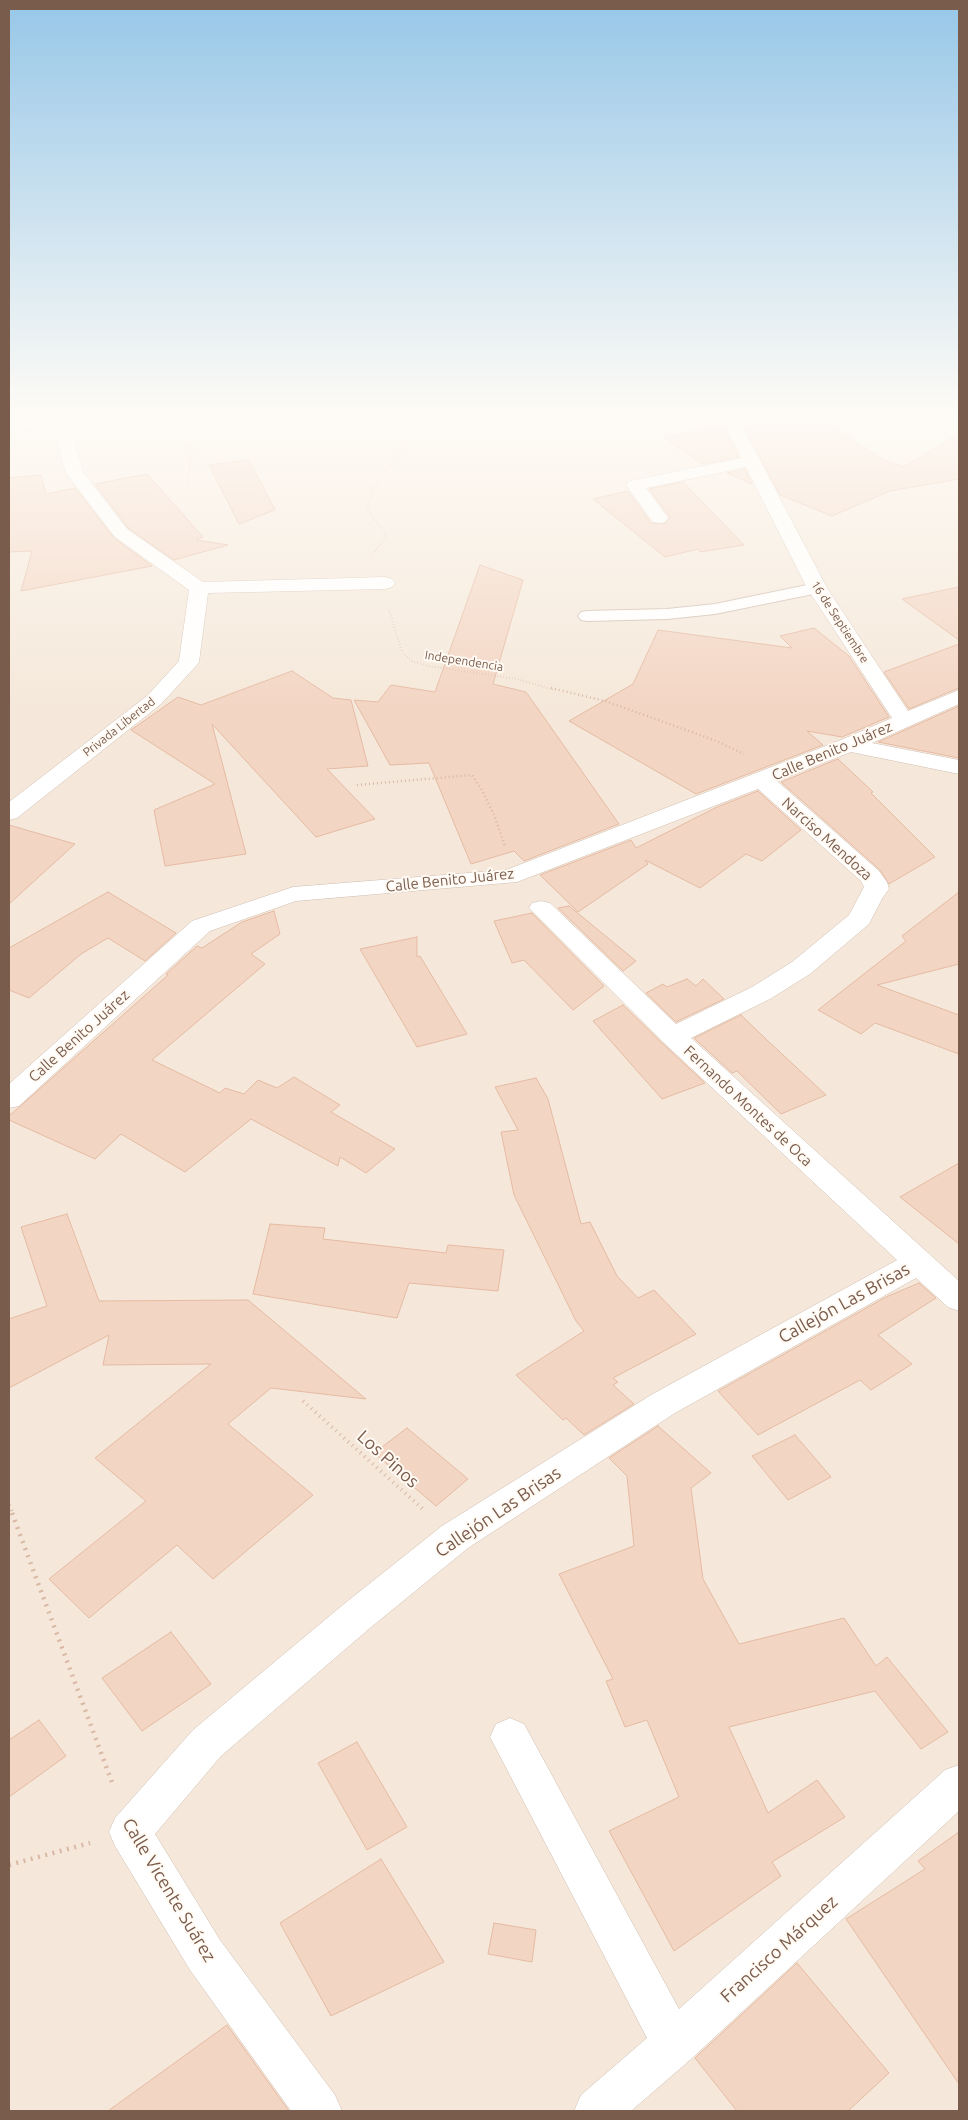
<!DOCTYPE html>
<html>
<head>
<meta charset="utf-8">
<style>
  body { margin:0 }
  #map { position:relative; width:968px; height:2120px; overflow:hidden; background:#fdf6ec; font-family:Ubuntu,sans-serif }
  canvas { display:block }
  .frame { position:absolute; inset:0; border:10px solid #7a5c4d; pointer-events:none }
</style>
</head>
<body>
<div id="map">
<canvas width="968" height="2120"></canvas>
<div class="frame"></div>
</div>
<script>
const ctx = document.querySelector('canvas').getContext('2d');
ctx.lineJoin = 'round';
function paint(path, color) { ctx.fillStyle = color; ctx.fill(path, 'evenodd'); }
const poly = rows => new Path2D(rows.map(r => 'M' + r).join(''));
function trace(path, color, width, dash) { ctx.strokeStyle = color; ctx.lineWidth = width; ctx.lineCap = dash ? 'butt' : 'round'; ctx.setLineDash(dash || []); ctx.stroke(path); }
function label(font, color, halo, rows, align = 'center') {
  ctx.font = font + ' Ubuntu,sans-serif'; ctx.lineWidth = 4; ctx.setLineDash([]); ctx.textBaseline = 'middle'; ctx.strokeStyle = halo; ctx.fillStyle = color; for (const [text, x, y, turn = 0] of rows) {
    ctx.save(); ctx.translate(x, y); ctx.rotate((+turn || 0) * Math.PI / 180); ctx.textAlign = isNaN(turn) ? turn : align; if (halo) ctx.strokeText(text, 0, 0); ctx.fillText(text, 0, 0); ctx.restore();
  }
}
const residential = poly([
  [9,413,959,413,959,2111,9,2111]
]);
const building = poly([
  [795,413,814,413,883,460,904,467,959,434,959,479,890,491,832,516,780,495,742,423,795,413],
  [724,426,739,457,704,464,696,460,664,437,724,426],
  [249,460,275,510,239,524,209,465,249,460],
  [745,469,752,484,727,473,745,469],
  [147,474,203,537,196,540,228,545,174,560,128,528,95,484,147,474],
  [41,475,46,494,75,488,114,538,152,566,21,591,32,551,9,552,9,478,41,475],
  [683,482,744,545,700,552,698,549,665,557,593,499,628,491,651,523,665,524,670,517,649,489,683,482],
  [480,565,523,580,493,684,526,692,619,824,524,861,514,851,471,864,429,763,390,765,354,700,378,702,391,685,435,692,480,565],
  [959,587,959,640,902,599,959,587],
  [814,628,849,656,889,717,842,737,807,731,823,745,696,794,569,721,633,684,658,630,792,648,780,636,814,628],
  [959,644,959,688,909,709,884,672,959,644],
  [292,671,333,698,351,700,368,766,327,769,375,819,316,837,212,724,246,854,165,866,154,810,215,784,131,730,178,697,201,705,292,671],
  [959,706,959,758,878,742,959,706],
  [838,759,873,792,871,793,935,857,889,884,880,870,781,782,838,759],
  [758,791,801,830,762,861,746,854,700,888,645,860,648,864,578,912,540,875,631,840,636,848,717,807,758,791],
  [9,825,75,844,9,904,9,825],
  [108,892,176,933,145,961,108,938,81,954,29,998,9,990,9,948,108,892],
  [959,892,959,964,877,985,959,1015,959,1054,875,1023,861,1034,818,1010,906,941,902,936,959,892],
  [569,906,636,961,623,971,558,908,569,906],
  [274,911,280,934,251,954,265,964,152,1060,220,1093,225,1088,244,1094,258,1080,277,1088,294,1077,340,1105,331,1112,395,1149,366,1173,340,1157,338,1166,251,1119,185,1172,121,1134,95,1159,9,1120,9,1116,168,975,166,974,197,946,202,948,242,922,274,911],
  [532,913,604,986,573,1010,524,960,512,963,494,921,532,913],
  [417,937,417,957,420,956,467,1034,417,1047,360,949,417,937],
  [687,979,696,986,703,979,724,999,676,1022,646,993,663,984,667,987,687,979],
  [623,1005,662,1043,705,1083,662,1099,593,1021,623,1005],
  [741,1015,767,1040,826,1095,781,1114,737,1071,732,1073,694,1038,741,1015],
  [536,1078,548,1099,581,1224,590,1222,617,1276,638,1298,654,1290,696,1334,613,1378,618,1382,613,1385,634,1404,584,1435,566,1418,563,1420,516,1375,584,1331,576,1321,514,1195,501,1132,518,1130,495,1087,536,1078],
  [959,1163,959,1244,900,1197,959,1163],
  [67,1214,99,1301,248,1300,366,1399,271,1388,228,1424,313,1495,213,1579,177,1545,89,1618,49,1579,146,1501,95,1458,211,1364,103,1365,109,1335,9,1388,9,1319,47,1306,21,1227,67,1214],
  [270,1224,325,1228,323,1239,446,1253,448,1245,504,1250,498,1291,409,1283,397,1318,253,1294,270,1224],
  [919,1283,936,1298,878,1335,912,1364,871,1390,860,1380,758,1435,718,1391,886,1297,919,1283],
  [658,1426,711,1473,691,1488,703,1579,739,1644,844,1618,876,1666,887,1657,948,1732,921,1749,875,1691,729,1727,768,1813,817,1780,845,1817,772,1862,781,1876,674,1951,609,1831,679,1797,647,1720,625,1727,606,1681,613,1679,559,1574,634,1546,627,1476,609,1458,658,1426],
  [407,1428,468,1479,436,1506,374,1453,407,1428],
  [795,1435,831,1477,788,1500,752,1456,795,1435],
  [171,1632,211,1684,142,1731,102,1678,171,1632],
  [39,1720,66,1756,9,1797,9,1740,39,1720],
  [357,1742,407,1827,367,1850,318,1763,357,1742],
  [959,1832,959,2084,846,1919,925,1869,918,1861,959,1832],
  [381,1859,444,1962,331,2016,280,1923,381,1859],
  [494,1923,536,1930,532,1962,488,1954,494,1923],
  [797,1963,889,2073,848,2111,737,2111,695,2058,797,1963],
  [227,2025,289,2111,108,2111,227,2025]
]);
const pathFar3 = poly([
  [169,413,174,433,192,453,186,492],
  [373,554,387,536,367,508,374,487,403,449,394,413],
  [389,610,402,652,412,661,429,666,517,679,555,690]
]);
const pathFar2 = poly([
  [551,688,605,701,714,740,744,754],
  [357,785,472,775,482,790,494,815,505,846]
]);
const pathFar1 = poly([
  [303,1401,425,1511],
  [9,1505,13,1514]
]);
const path = poly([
  [12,1513,113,1785],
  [9,1865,90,1843]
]);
const service = poly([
  [817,583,823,584,825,588,823,592,715,614,667,619,587,621,581,620,578,616,581,612,587,611,667,609,715,604,817,583]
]);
const minor = poly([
  [32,413,66,413,83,472,127,529,203,582,385,577,392,579,395,583,392,587,385,589,208,593,199,662,196,666,161,704,17,818,9,820,9,802,147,696,179,661,189,590,115,537,66,473,51,416,22,431,9,434,9,424,32,413],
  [719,413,735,413,827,588,908,711,959,690,959,704,872,743,959,760,959,774,851,752,777,781,879,871,887,882,889,889,883,897,869,924,810,974,770,999,691,1038,959,1281,959,1311,948,1307,916,1278,675,1413,468,1548,370,1628,221,1756,155,1834,220,1940,335,2095,342,2111,291,2111,190,1970,115,1846,109,1832,115,1818,193,1730,344,1604,442,1526,651,1395,897,1260,663,1042,529,908,532,903,541,901,550,903,676,1024,752,987,792,962,849,915,864,887,861,881,758,789,517,882,296,901,210,931,19,1106,9,1108,9,1084,192,921,293,887,506,870,841,740,892,718,807,588,746,467,646,488,668,518,665,522,659,523,653,522,626,485,629,481,635,480,742,458,719,413],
  [510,1718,524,1724,679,2009,945,1770,959,1765,959,1811,690,2060,631,2111,574,2111,581,2095,647,2038,490,1737,496,1724,510,1718]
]);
const farStreetnames = [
  ["16 de Septiembre",840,622,57],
  ["Independencia",464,661,9],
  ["Privada Libertad",119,727,-38]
];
const streetNames = [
  ["Calle Benito Juárez",832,751,-23],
  ["Narciso Mendoza",827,839,42],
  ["Calle Benito Juárez",450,880,-6],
  ["Calle Benito Juárez",79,1036,-42],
  ["Fernando Montes de Oca",748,1106,43]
];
const nearStreetnames = [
  ["Callejón Las Brisas",844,1303,-29],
  ["Los Pinos",388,1459,42],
  ["Callejón Las Brisas",498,1512,-34],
  ["Calle Vicente Suárez",169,1890,59],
  ["Francisco Márquez",779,1949,-42]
];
paint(residential, '#f5e8da');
paint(building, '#f3d5c3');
trace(building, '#e6bba3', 1);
trace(service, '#d1beb0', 2);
trace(minor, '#d1beb0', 1);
trace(pathFar3, '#d9b8a5', 2, [0.5, 2.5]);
trace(pathFar2, '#d9b8a5', 2.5, [1, 3]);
trace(pathFar1, '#d9b8a5', 4, [1, 4.5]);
trace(path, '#d9b8a5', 4.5, [2, 5.5]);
paint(service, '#fff');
paint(minor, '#fff');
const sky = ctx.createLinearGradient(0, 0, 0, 710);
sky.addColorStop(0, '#97c7e8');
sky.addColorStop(0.58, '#fefbf6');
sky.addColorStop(1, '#fefbf600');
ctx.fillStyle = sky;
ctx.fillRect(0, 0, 968, 710);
label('12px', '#7a5c4d', '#fffaf3', farStreetnames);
label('15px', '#7a5c4d', '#fffaf3', streetNames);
label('18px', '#7a5c4d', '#fffaf3', nearStreetnames);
</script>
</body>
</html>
